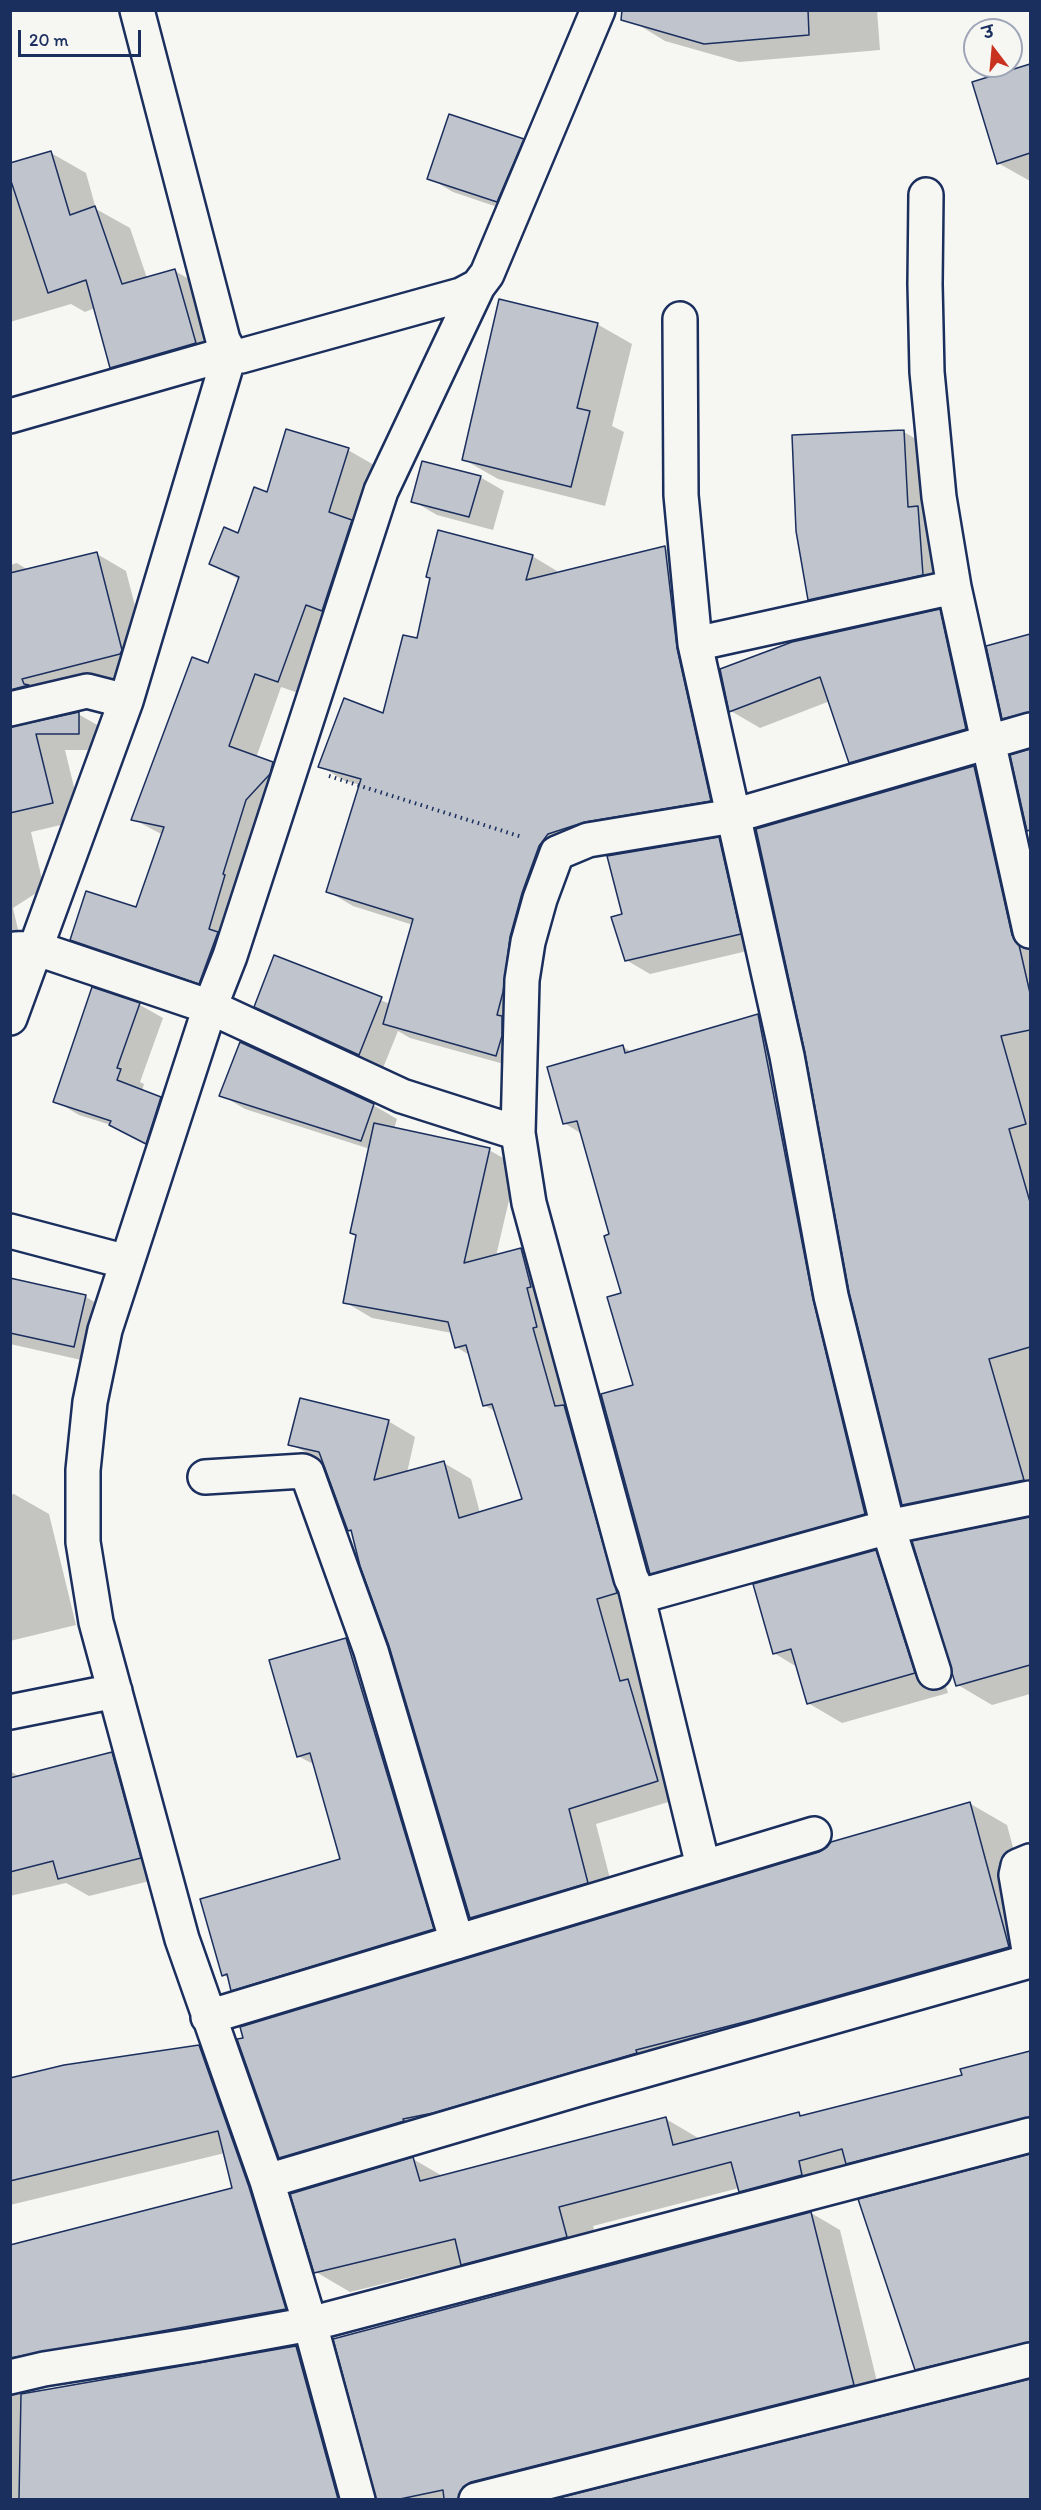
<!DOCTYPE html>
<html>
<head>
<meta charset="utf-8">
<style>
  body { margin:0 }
  #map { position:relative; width:1041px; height:2510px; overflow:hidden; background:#f6f6f2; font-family:Itim,"Playpen Sans Deva",sans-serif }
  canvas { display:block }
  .frame { position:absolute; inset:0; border:12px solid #1b2f5e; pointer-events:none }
  .north { position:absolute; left:963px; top:18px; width:60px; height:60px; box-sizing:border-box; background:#f6f6f2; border:2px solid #9ea6b7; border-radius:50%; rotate:344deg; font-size:16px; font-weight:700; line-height:24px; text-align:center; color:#1b2f5e }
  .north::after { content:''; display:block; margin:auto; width:21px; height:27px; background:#c8321e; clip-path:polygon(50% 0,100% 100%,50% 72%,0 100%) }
  .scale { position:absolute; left:18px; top:30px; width:123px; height:27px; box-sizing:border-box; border:3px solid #1b2f5e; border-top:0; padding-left:8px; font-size:18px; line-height:21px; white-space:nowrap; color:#1b2f5e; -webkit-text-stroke:4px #f6f6f2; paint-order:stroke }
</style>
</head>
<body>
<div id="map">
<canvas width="1041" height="2510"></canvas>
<div class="frame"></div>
<div class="north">उ</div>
<div class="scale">20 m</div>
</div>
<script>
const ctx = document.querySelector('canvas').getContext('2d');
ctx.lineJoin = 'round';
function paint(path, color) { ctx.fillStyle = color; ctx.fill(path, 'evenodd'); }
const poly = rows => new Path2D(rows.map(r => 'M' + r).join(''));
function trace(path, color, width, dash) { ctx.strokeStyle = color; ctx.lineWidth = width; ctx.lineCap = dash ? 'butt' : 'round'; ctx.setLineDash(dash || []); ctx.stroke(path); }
const shadow = poly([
  [634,10,877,10,880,50,739,62,665,41,632,21],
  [1030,66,1030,181,998,163,974,83],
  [523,140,547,154,521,215,453,192,429,178],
  [51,153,86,173,96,209,130,228,147,278,175,271,210,291,230,363,146,387,111,367,95,308,85,312,71,304,10,322,10,164],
  [597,324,632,344,612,426,624,432,605,506,498,479,463,459],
  [904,432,935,450,954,592,840,617,810,599],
  [348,450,374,465,304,695,281,687,256,758,272,764,298,779,225,997,98,954,72,939,137,909,163,835,133,819,209,665,240,580,210,564,239,535,268,493],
  [480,477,504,491,493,530,437,515,413,501],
  [665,548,690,563,735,815,574,848,547,907,522,1069,410,1038,398,1031,383,1068,280,1020,256,1006,275,957,390,1004,413,925,353,906,327,891,361,785,345,781,320,766,384,715,418,640,532,556,557,571,556,574],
  [97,554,126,571,151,668,150,671,46,697,21,721,21,727,78,714,108,731,108,750,65,750,82,820,31,832,44,888,13,908,22,947,10,950,10,565,17,563,28,570],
  [940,611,969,628,995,745,879,779,850,762,830,701,760,728,731,711],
  [1030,635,1030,733,1004,718,988,647],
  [1030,750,1030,831,1028,830,1012,756],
  [974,767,1008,787,1030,888,1030,1505,937,1524,903,1504],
  [719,839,743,853,764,947,650,974,626,960,623,915],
  [93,989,140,1005,163,1018,140,1082,144,1084,142,1091,160,1098,184,1112,170,1156,114,1126,79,1115,55,1101],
  [758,1015,786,1031,893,1529,679,1589,651,1573,635,1386,623,1294,611,1235,582,1134,564,1123,623,1047,632,1052],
  [221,1095,373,1105,397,1119,394,1129,489,1150,517,1166,496,1256,521,1250,548,1266,644,1608,624,1614,645,1690,685,1797,596,1824,615,1898,498,1933,471,1917,390,1645,353,1532,349,1530,324,1462,290,1444,388,1421,415,1437,407,1473,444,1463,471,1479,480,1513,524,1500,496,1412,484,1405,471,1356,456,1347,452,1333,372,1318,345,1302,357,1236,351,1233,370,1149,245,1109],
  [10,1280,86,1297,120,1317,108,1366,10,1344],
  [14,1494,49,1514,76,1625,10,1641,10,1495],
  [1030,1518,1030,1694,992,1705,958,1685,914,1542],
  [875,1552,910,1572,948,1693,842,1723,808,1703,797,1667,774,1653],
  [346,1640,376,1657,463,1946,262,2007,232,1990,229,1978,223,1975,342,1860,315,1765,298,1756],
  [112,1754,142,1771,170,1876,89,1896,66,1883,10,1896,10,1771,20,1777],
  [969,1803,1007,1825,1030,1910,1030,1973,318,2179,280,2157],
  [199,2047,229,2064,315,2326,21,2388,21,2395,296,2347,325,2364,364,2500,10,2500,10,2246,234,2189,225,2153,10,2205,10,2113],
  [1030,2052,1030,2144,774,2211,740,2191,739,2188,593,2226,601,2256,497,2284,464,2264,350,2292,316,2272,413,2159,444,2177,666,2119,700,2139,798,2114,804,2117,964,2076,962,2070],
  [1030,2156,1030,2365,946,2386,916,2369,860,2201],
  [811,2213,840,2230,882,2402,530,2473,451,2500,381,2500,377,2498],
  [1030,2381,1030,2500,561,2500]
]);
const building = poly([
  [622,10,808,10,809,35,704,44,621,20,622,10],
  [1030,64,1030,153,997,164,972,82,1030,64],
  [449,114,524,139,497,202,427,179,449,114],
  [51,151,70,215,95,206,122,284,175,269,196,343,110,368,86,280,48,293,10,178,10,163,51,151],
  [499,299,598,323,577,408,590,411,571,487,462,460,499,299],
  [286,429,349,448,329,512,352,520,322,611,306,605,278,682,255,674,229,746,273,762,270,774,246,800,223,874,225,875,209,929,218,932,199,984,70,940,86,891,136,907,164,827,131,820,192,657,208,663,239,577,209,564,224,527,238,533,254,487,267,492,286,429],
  [904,430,908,507,918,506,923,575,808,600,796,531,792,435,904,430],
  [422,461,481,476,469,517,411,502,422,461],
  [438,530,533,555,526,580,665,546,677,648,711,801,585,822,548,834,539,846,522,893,510,937,503,992,497,1015,502,1016,502,1036,496,1056,383,1024,413,919,326,892,361,779,318,767,344,698,383,713,403,635,417,638,430,578,426,577,438,530],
  [97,552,122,650,120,654,22,679,24,684,29,685,10,690,10,573,97,552],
  [940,609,966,729,849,763,820,677,729,712,720,669,792,642,940,609],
  [1030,634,1030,712,1002,719,986,646,1030,634],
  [79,712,79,734,36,734,53,803,10,813,10,727,79,712],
  [1030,749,1030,830,1027,831,1010,755,1030,749],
  [974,766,1012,935,1019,945,1030,993,1030,1030,1001,1036,1026,1124,1009,1129,1030,1202,1030,1347,989,1359,1024,1480,902,1505,849,1292,805,1053,756,829,974,766],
  [719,837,741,934,625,961,611,917,622,914,607,856,719,837],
  [274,955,382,997,359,1055,254,1007,274,955],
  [92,987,140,1003,117,1068,121,1069,117,1080,161,1097,146,1144,109,1125,111,1121,53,1102,92,987],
  [758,1014,813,1299,865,1514,650,1574,601,1394,633,1385,607,1297,621,1293,604,1236,609,1234,577,1121,563,1124,547,1067,623,1045,625,1053,758,1014],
  [240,1042,374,1104,361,1141,219,1096,240,1042],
  [374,1123,490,1148,464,1263,521,1248,531,1287,527,1288,537,1327,533,1328,555,1406,564,1405,617,1593,597,1599,620,1681,628,1679,658,1781,569,1809,588,1883,470,1918,389,1646,360,1566,351,1530,348,1531,319,1452,288,1445,300,1398,389,1420,374,1480,444,1461,459,1518,522,1499,492,1404,483,1406,466,1345,455,1348,448,1322,343,1303,356,1235,350,1233,374,1123],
  [10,1278,86,1295,74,1347,10,1333,10,1278],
  [1030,1517,1030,1665,956,1686,912,1541,1030,1517],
  [876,1550,915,1673,807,1704,791,1649,773,1654,753,1584,876,1550],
  [346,1638,434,1929,231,1991,227,1974,222,1976,200,1899,340,1859,310,1753,297,1757,269,1660,346,1638],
  [112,1752,141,1858,58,1879,53,1861,10,1872,10,1778,112,1752],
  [970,1802,1009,1947,756,2019,636,2050,637,2053,433,2113,403,2119,404,2121,279,2158,237,2039,243,2038,240,2027,819,1852,827,1847,831,1842,970,1802],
  [199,2045,249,2187,286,2309,10,2358,10,2245,232,2188,218,2131,10,2181,10,2078,64,2065,199,2045],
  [1030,2051,1030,2117,846,2164,842,2149,799,2161,802,2175,739,2192,731,2162,559,2207,567,2237,461,2265,455,2239,314,2273,290,2194,413,2157,420,2181,666,2117,673,2145,799,2112,800,2116,962,2075,960,2069,1030,2051],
  [1030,2154,1030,2342,915,2370,858,2199,1030,2154],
  [811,2212,854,2385,471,2482,463,2487,458,2499,444,2499,443,2490,400,2499,376,2499,333,2339,811,2212],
  [296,2346,338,2499,19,2499,21,2394,296,2346],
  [1030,2379,1030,2499,555,2499,1030,2379]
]);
const path = poly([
  [329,776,522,837]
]);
const minor = poly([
  [137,10,223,340,230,353],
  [926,195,925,284,927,372,939,497,954,587,1030,931],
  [478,286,381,491,230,956,210,1007,105,1330,90,1402,83,1470,83,1542,96,1622,182,1939,267,2181,310,2324,1030,2135],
  [680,319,681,495,695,644],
  [10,416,230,353,241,356,461,295,478,286,487,274,598,10],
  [10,709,87,691,126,701],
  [1030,730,733,816,588,840,557,853,540,899,528,942,522,980,518,1133,529,1203,631,1578,635,1586,642,1592,651,1593,888,1527,1030,1498],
  [15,949,35,948,210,1007,402,1096,518,1133],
  [10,1018,126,701,230,353],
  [10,1231,127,1262],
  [205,1477,303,1471,307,1473,371,1651,457,1942],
  [635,1586,703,1866],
  [934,1672,888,1527,831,1296,787,1056,695,644,954,587],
  [10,1712,115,1691],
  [1030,1861,1018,1866,1016,1875,1030,1956],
  [208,2017,814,1834],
  [267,2181,582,2088,1030,1961],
  [10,2377,44,2369,195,2345,310,2324,358,2500],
  [476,2500,1030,2360]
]);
paint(shadow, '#0003');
paint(building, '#c0c4cd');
trace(building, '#1b2f5e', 1.5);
trace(minor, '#1b2f5e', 38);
trace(path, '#1b2f5e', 4, [1.5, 4.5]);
trace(minor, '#f6f6f2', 33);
</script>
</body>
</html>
